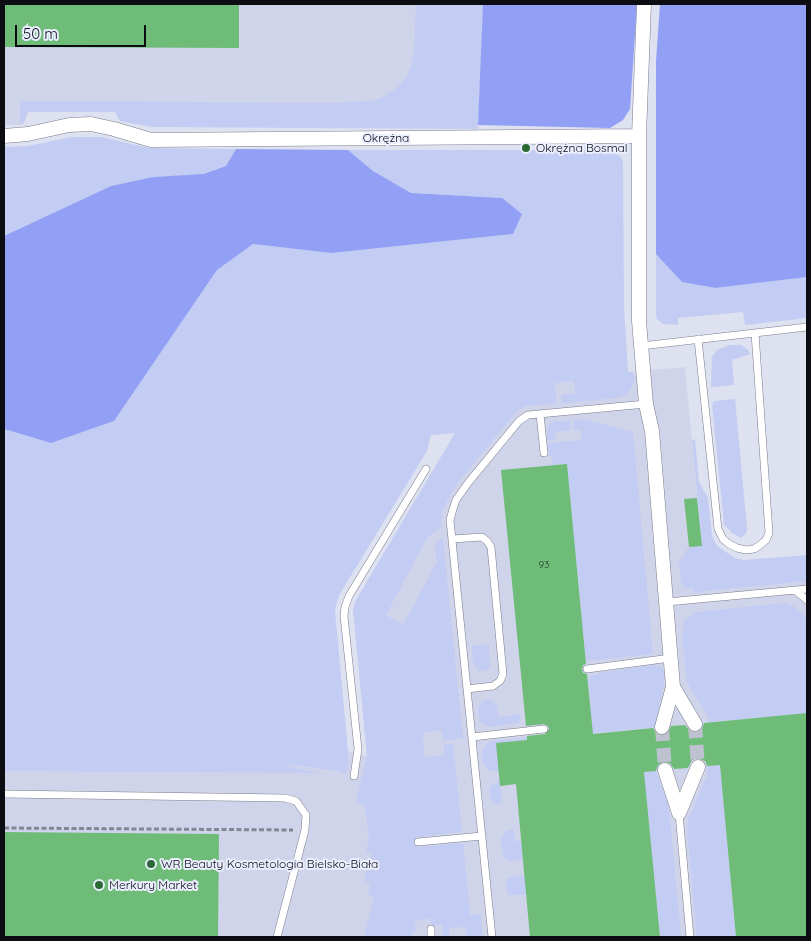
<!DOCTYPE html>
<html>
<head>
<meta charset="utf-8">
<style>
  body { margin:0 }
  #map { position:relative; width:811px; height:941px; overflow:hidden; background:#dde1f0; font-family:Quicksand,sans-serif }
  canvas { display:block }
  .frame { position:absolute; inset:0; border:5px solid #0c0d12; pointer-events:none }
  .scale { position:absolute; left:15px; top:25px; width:131px; height:22px; box-sizing:border-box; border:2px solid #0c0d12; border-top:0; padding-left:6px; font-size:15px; line-height:18px; white-space:nowrap; color:#0c0d12; -webkit-text-stroke:4px #eaeefe; paint-order:stroke }
</style>
</head>
<body>
<div id="map">
<canvas width="811" height="941"></canvas>
<div class="frame"></div>
<div class="scale">50 m</div>
</div>
<script>
const ctx = document.querySelector('canvas').getContext('2d');
ctx.lineJoin = 'round';
function paint(path, color) { ctx.fillStyle = color; ctx.fill(path, 'evenodd'); }
const poly = rows => new Path2D(rows.map(r => 'M' + r).join(''));
function trace(path, color, width, dash) { ctx.strokeStyle = color; ctx.lineWidth = width; ctx.lineCap = dash ? 'butt' : 'round'; ctx.setLineDash(dash || []); ctx.stroke(path); }
function label(font, color, halo, rows, align = 'center') {
  ctx.font = font + ' Quicksand,sans-serif'; ctx.lineWidth = 4; ctx.setLineDash([]); ctx.textBaseline = 'middle'; ctx.strokeStyle = halo; ctx.fillStyle = color; for (const [text, x, y, turn = 0] of rows) {
    ctx.save(); ctx.translate(x, y); ctx.rotate((+turn || 0) * Math.PI / 180); ctx.textAlign = isNaN(turn) ? turn : align; if (halo) ctx.strokeText(text, 0, 0); ctx.fillText(text, 0, 0); ctx.restore();
  }
}
const built = poly([
  [4,4,483,4,478,125,139,112,20,112,20,125,4,125],
  [685,367,705,579,807,569,807,937,4,937,4,767,289,767,289,765,332,770,346,774,349,765,348,751,367,756,353,609,510,382]
]);
const green = poly([
  [416,4,483,4,478,129,152,127,120,121,115,112,28,112,24,123,20,125,20,101,330,103,372,101,381,98,397,88,406,77,411,67,414,53],
  [72,137,101,137,149,148,236,149,226,166,204,175,153,177,111,186,4,236,4,147,28,146],
  [348,150,599,150,612,152,620,156,623,161,624,308,628,372,633,372,634,381,631,389,626,395,617,398,562,403,561,395,575,394,574,381,555,383,556,404,525,406,516,412,459,481,450,495,441,514,442,526,427,538,386,615,403,625,437,562,435,544,443,538,463,738,443,741,442,730,423,733,424,757,444,755,444,745,453,744,462,832,417,837,417,847,463,843,470,915,481,914,482,937,467,937,465,927,449,928,449,937,443,937,442,924,432,926,429,918,414,922,416,931,412,932,413,937,364,937,374,897,368,895,371,883,364,881,372,853,366,851,369,839,365,805,358,803,356,801,367,756,353,609,356,600,455,433,431,435,427,451,341,592,337,601,335,611,348,751,349,765,346,774,332,770,289,765,289,767,321,773,4,771,4,429,51,443,114,421,217,270,253,244,331,253,513,234,502,198,411,193,373,171],
  [656,254,682,282,715,288,807,277,807,318,745,325,743,312,678,318,678,325,663,324,657,319,656,315],
  [730,345,741,345,748,350,750,354,732,360,734,385,711,387,712,357,717,350],
  [735,399,747,529,746,533,741,538,732,533,724,524,712,405,714,401],
  [583,419,633,432,653,654,586,661,567,464,552,465,552,456,549,456,548,443,582,440,581,430,574,430,573,420],
  [570,420,571,430,556,432,556,437,554,438,554,440,548,440,547,431,549,425,554,422],
  [695,439,699,482,708,498,712,536,717,546,735,558,744,560,807,555,807,581,694,592,693,588,687,589,683,586,681,582,679,562,689,547,702,546,692,440],
  [784,603,793,606,807,618,807,713,709,722,708,717,687,682,682,637,684,621,687,618,696,612],
  [489,644,490,666,487,670,479,671,473,663,472,646],
  [656,665,661,667,665,671,665,677,655,727,576,735,574,710,591,708,588,677,605,672],
  [489,699,497,705,499,717,521,714,519,723,488,727,481,723,478,713,478,708,482,702],
  [540,737,499,772,489,770,482,762,482,751,488,743,491,741],
  [720,765,736,937,697,937,687,827,689,817,707,776,707,766],
  [656,771,669,807,681,937,660,937,644,772],
  [500,782,502,803,495,804,491,800,489,790,492,784],
  [513,829,515,841,521,841,523,860,510,861,503,857,501,840,502,836,506,831],
  [525,875,526,895,510,895,507,893,506,881,507,878]
]);
const forest = poly([
  [483,4,637,4,630,109,623,120,610,128,478,125],
  [660,4,807,4,807,277,715,288,682,282,656,254,656,61],
  [236,149,348,150,373,171,411,193,502,198,522,214,513,234,331,253,253,244,217,270,114,421,51,443,4,429,4,236,111,186,153,177,204,174,226,166]
]);
const building = poly([
  [4,4,239,4,239,48,4,47],
  [567,464,586,664,583,665,582,669,583,673,587,674,593,734,653,728,656,733,664,736,668,733,671,726,685,725,690,731,696,733,702,729,704,723,807,713,807,937,736,937,720,765,707,766,705,761,697,758,692,760,688,768,674,769,670,763,663,762,658,765,656,771,644,772,660,937,530,937,516,784,500,786,496,743,527,740,527,736,545,734,549,729,548,726,544,724,526,726,501,470],
  [697,498,702,546,689,547,684,499],
  [4,832,219,834,218,937,4,937]
]);
const minorTunnel = poly([
  [695,724,698,767],
  [662,727,665,770]
]);
const path = poly([
  [4,828,293,830]
]);
const service = poly([
  [698,339,718,529,723,539,729,544,737,548,746,550,754,549,760,545,766,540,769,533,755,333],
  [641,346,807,327],
  [540,414,544,453],
  [452,539,482,537,487,541,491,547,503,674,500,681,493,686,467,689],
  [796,591,807,600],
  [667,602,807,589],
  [587,669,671,658],
  [472,737,544,729],
  [354,776,358,749,344,616,345,607,349,596,426,469],
  [4,794,285,798,296,801,306,815,305,830,277,937],
  [679,813,690,937],
  [418,842,482,836],
  [431,929,431,937],
  [492,937,450,520,453,509,456,500,468,483,519,421,528,415,646,404]
]);
const minor = poly([
  [4,136,28,134,69,125,91,124,114,129,151,140,639,136,644,4],
  [639,136,639,321,646,404,652,431,673,687,662,727],
  [673,687,695,724],
  [665,770,679,813],
  [679,813,698,767]
]);
const markers = [
  [526,148,5,"#2a6b35"],
  [151,864,5,"#2a6b35"],
  [99,885,5,"#2a6b35"]
];
const numberNames = [
  ["93",544,565]
];
const streetNames = [
  ["Okrężna",386,138]
];
const poiNames = [
  ["Okrężna Bosmal",536,148],
  ["WR Beauty Kosmetologia Bielsko-Biała",161,864],
  ["Merkury Market",109,885]
];
paint(built, '#cfd4eb');
paint(green, '#c3ccf3');
paint(forest, '#919ff4');
paint(building, '#6fbc79');
trace(minorTunnel, '#bec1cf', 14, [14, 7]);
trace(service, '#797d8a', 8);
trace(minor, '#797d8a', 15);
trace(path, '#838590', 3, [5, 2.5]);
trace(service, '#fff', 7);
trace(minor, '#fff', 14);
for (const [x, y, r, color] of markers) { const dot = new Path2D(); dot.arc(x, y, r, 0, 2 * Math.PI); ctx.fillStyle = color; ctx.fill(dot); trace(dot, '#eaeefe', 2); }
label('10px', '#25392c', null, numberNames);
label('12px', '#0c0d12', '#eaeefe', streetNames);
label('12px', '#0c0d12', '#eaeefe', poiNames, 'left');
</script>
</body>
</html>
